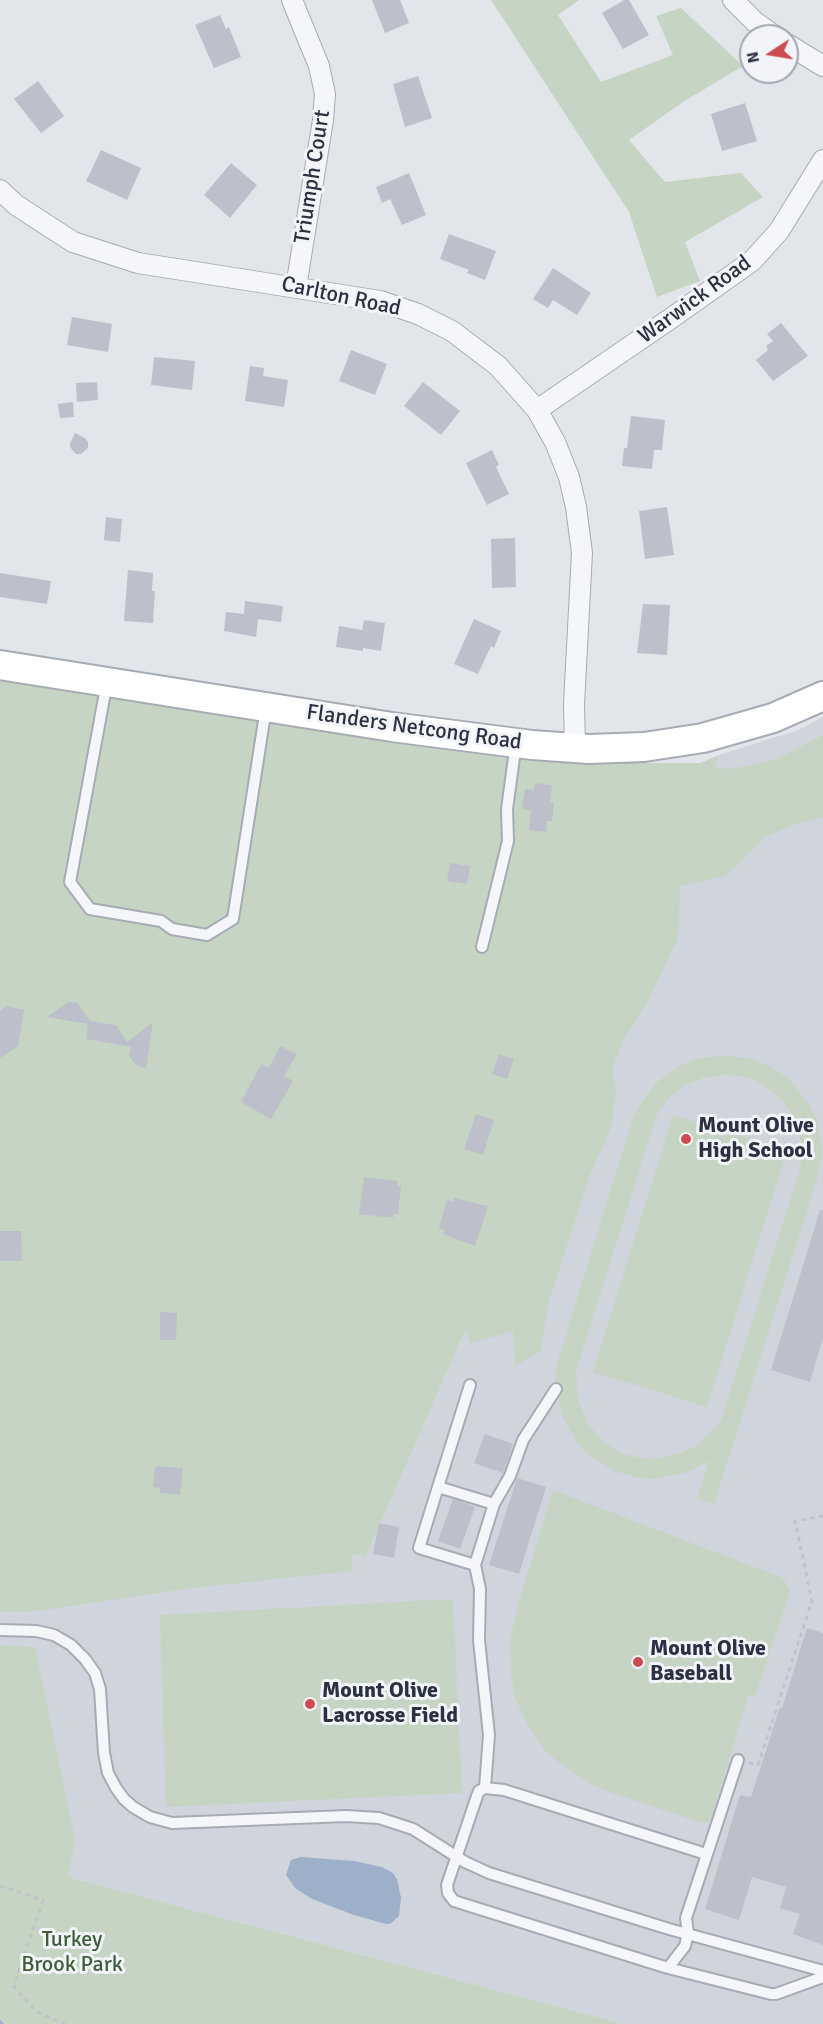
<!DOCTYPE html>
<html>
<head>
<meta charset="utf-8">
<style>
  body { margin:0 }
  #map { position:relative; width:823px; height:2024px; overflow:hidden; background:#e2e5ea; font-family:Signika,sans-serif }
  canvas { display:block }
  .north { position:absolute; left:739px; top:24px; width:60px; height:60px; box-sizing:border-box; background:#f2f4f8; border:2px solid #a2a6af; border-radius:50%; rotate:258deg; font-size:16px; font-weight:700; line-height:24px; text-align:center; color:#2b3142 }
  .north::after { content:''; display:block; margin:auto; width:21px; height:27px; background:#cc4b53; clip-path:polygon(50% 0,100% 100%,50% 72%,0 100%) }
</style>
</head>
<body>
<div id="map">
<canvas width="823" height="2024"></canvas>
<div class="north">N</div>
</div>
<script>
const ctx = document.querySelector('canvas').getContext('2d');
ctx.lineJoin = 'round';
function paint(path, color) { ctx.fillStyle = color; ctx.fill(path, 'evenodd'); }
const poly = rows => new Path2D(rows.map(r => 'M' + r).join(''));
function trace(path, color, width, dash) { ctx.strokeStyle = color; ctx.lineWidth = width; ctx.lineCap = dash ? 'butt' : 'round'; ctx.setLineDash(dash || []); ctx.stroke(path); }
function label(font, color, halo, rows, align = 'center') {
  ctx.font = font + ' Signika,sans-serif'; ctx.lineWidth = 6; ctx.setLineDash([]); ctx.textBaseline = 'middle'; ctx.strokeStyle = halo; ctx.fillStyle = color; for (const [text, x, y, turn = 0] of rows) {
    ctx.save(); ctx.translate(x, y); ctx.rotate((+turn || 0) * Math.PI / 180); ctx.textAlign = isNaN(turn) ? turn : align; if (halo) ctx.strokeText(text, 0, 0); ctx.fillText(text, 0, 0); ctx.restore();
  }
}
const built = poly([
  [823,717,823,2024,624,2024,0,1859,0,1524,366,1556,719,755,798,730]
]);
const green = poly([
  [491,0,579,0,558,15,601,82,673,55,656,16,681,8,743,66,686,100,629,140,665,182,741,173,763,197,685,242,700,281,657,297,629,212],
  [0,676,542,761,628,763,700,763,719,755,714,769,736,768,775,760,823,735,823,817,791,826,765,837,726,876,680,886,678,938,647,1003,625,1037,612,1068,616,1091,611,1128,590,1174,549,1301,540,1352,515,1366,513,1331,470,1343,466,1329,366,1556,352,1555,352,1571,192,1588,30,1612,0,1612],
  [721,1055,752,1059,768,1065,788,1078,810,1106,818,1123,822,1152,818,1176,714,1504,697,1499,709,1461,685,1473,651,1479,635,1477,614,1471,590,1456,578,1444,563,1418,555,1379,556,1367,633,1118,639,1106,656,1083,679,1066,692,1060],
  [724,1075,741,1076,754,1080,776,1094,784,1103,792,1113,800,1134,801,1165,721,1421,698,1445,681,1453,659,1458,645,1459,632,1456,621,1453,603,1441,587,1423,578,1400,576,1371,657,1114,670,1097,686,1085,703,1078],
  [673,1115,787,1150,707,1407,593,1372],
  [553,1490,783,1578,790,1591,755,1696,749,1694,710,1821,707,1823,702,1823,609,1792,589,1783,559,1763,545,1750,528,1726,515,1698,511,1674,510,1639,518,1605],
  [453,1599,462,1793,166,1807,160,1615],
  [0,1645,35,1647,75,1840,68,1877,624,2024,0,2024]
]);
const water = poly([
  [301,1857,354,1861,382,1867,393,1873,397,1879,401,1898,399,1916,390,1924,386,1924,354,1915,312,1899,295,1888,286,1875,291,1860]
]);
const stream = poly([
  [0,2023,1,2024]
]);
const building = poly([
  [372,0,400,0,409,23,385,33],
  [624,0,629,0,649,35,623,49,602,13],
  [220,15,226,29,229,27,241,57,214,68,195,25],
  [418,76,432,118,405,127,393,84],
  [38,81,64,116,41,133,14,99],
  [745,103,757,141,722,151,711,114],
  [101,150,141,168,127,200,86,181],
  [231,163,257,185,230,218,204,195],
  [409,173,426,215,402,225,390,199,382,203,376,187],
  [449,234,496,251,485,280,467,273,469,270,440,259],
  [553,268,591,293,577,315,553,300,548,308,533,299],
  [72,317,112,324,108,352,67,345],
  [781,323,808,356,773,381,756,360,768,350,766,346,773,341,767,334],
  [351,350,387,364,375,395,339,381],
  [154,357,195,361,192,390,151,385],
  [250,366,264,368,263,376,288,380,284,407,245,401],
  [97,382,98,400,77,402,76,383],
  [423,382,460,411,441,435,404,406],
  [73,402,74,417,60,418,58,404],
  [631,416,665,420,662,450,654,450,652,469,622,466,624,448,627,448],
  [75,433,85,438,88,442,88,448,81,454,76,454,70,447,70,443],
  [492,450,499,465,496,467,509,494,487,505,466,463],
  [667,507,674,555,645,559,639,511],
  [106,517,122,519,120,542,104,540],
  [515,538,516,587,492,588,491,539],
  [128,570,153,573,152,591,155,591,153,623,124,621],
  [0,573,51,581,47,604,0,597],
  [245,601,283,606,281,622,258,619,256,637,224,631,226,612,244,614],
  [643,604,670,605,667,655,637,653],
  [474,619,501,631,494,648,491,646,478,674,454,664],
  [364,620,385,623,381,651,363,648,363,651,336,647,339,626,362,630],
  [535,783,552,785,550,802,554,803,552,821,547,821,546,832,529,830,531,810,522,809,525,789,534,790],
  [450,863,470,866,467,884,447,881],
  [68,1002,77,1003,90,1021,116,1025,127,1042,153,1022,146,1068,137,1066,129,1056,131,1047,86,1039,88,1024,47,1017],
  [7,1006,24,1010,18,1046,0,1058,0,1011],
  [280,1046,297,1054,284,1076,293,1081,271,1119,241,1102,261,1064,269,1068],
  [499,1054,514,1059,507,1079,492,1074],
  [476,1114,494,1120,483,1155,464,1149],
  [364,1177,397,1181,397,1186,401,1187,398,1214,393,1214,393,1218,359,1214],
  [454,1198,488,1206,475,1246,443,1234,444,1230,439,1228,447,1200,453,1202],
  [820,1210,823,1210,823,1338,810,1382,771,1370],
  [0,1231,21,1231,22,1261,0,1261],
  [160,1312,177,1313,176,1340,160,1340],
  [485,1434,513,1444,503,1473,474,1463],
  [155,1466,183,1468,180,1495,160,1493,160,1488,153,1487],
  [517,1478,546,1487,519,1574,489,1565],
  [453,1499,475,1507,460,1549,438,1541],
  [379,1523,399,1527,394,1558,373,1554],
  [807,1628,823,1633,823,1945,793,1934,800,1914,780,1908,786,1887,752,1877,739,1920,705,1909,740,1795,751,1797,780,1707,782,1708]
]);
const path = poly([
  [749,1763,758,1765,812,1601,795,1521,823,1516],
  [0,1886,43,1900,14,1986,35,2011,65,2024]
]);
const lane = poly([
  [107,682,70,882,90,909,161,921,172,929,207,935,233,919,266,708],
  [482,947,508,841,507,809,516,743],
  [438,1487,470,1385],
  [475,1565,419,1548,438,1487,494,1504],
  [0,1630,36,1631,54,1635,71,1645,85,1659,95,1673,100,1689,104,1753,108,1773,116,1788,124,1799,133,1807,150,1817,172,1823,346,1816,379,1818,413,1829,465,1862,489,1873,669,1929,823,1971],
  [485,1788,489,1735,479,1640,480,1589,475,1565,494,1504,510,1476,523,1440,556,1389],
  [706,1854,504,1790,485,1788,479,1791,477,1796,447,1885,448,1893,454,1901,668,1968,771,1994,776,1994,823,1977],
  [668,1968,685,1946,688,1933,686,1918,738,1760]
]);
const street = poly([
  [292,0,319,66,325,94,323,120,296,287],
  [733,0,755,22,775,36],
  [787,44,823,66],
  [0,190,16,205,73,242,138,263,380,301,418,314,452,331,498,366,537,410,555,442,569,477,576,507,582,553,574,704,575,748],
  [537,410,670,319,752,261,779,231,823,160]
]);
const secondary = poly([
  [0,665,392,727,532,745,589,749,644,747,703,738,773,718,823,696]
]);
const markers = [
  [686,1139,6,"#cc4b53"],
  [638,1662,6,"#cc4b53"],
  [310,1704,6,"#cc4b53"]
];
const streetNames = [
  ["Triumph Court",313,177,-81],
  ["Carlton Road",341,297,12],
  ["Warwick Road",695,300,-36],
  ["Flanders Netcong Road",414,728,8]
];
const poiNames = [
  ["Mount Olive",698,1126],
  ["High School",698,1151],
  ["Mount Olive",650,1649],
  ["Baseball",650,1674],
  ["Mount Olive",322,1691],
  ["Lacrosse Field",322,1716]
];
const parkNames = [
  ["Turkey",72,1940],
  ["Brook Park",72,1965]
];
paint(built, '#d0d4dc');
paint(green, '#c6d4c4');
paint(water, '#9eafc9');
trace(stream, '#9eafc9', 5);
paint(building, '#bdc0ca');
trace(lane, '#a7abb4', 14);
trace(street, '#a7abb4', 22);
trace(secondary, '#a7abb4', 32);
trace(path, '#c0c3c9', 3, [4.5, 4.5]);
trace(lane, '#f5f6f9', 10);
trace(street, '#f5f6f9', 20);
trace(secondary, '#fff', 28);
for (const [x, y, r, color] of markers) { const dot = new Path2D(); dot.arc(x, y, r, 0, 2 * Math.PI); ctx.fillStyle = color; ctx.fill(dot); trace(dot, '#f2f4f8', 2); }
label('22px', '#2b3142', '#f2f4f8', streetNames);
label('bold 22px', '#2b3142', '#f2f4f8', poiNames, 'left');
label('22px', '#3c5e38', '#f2f4f8', parkNames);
</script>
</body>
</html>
